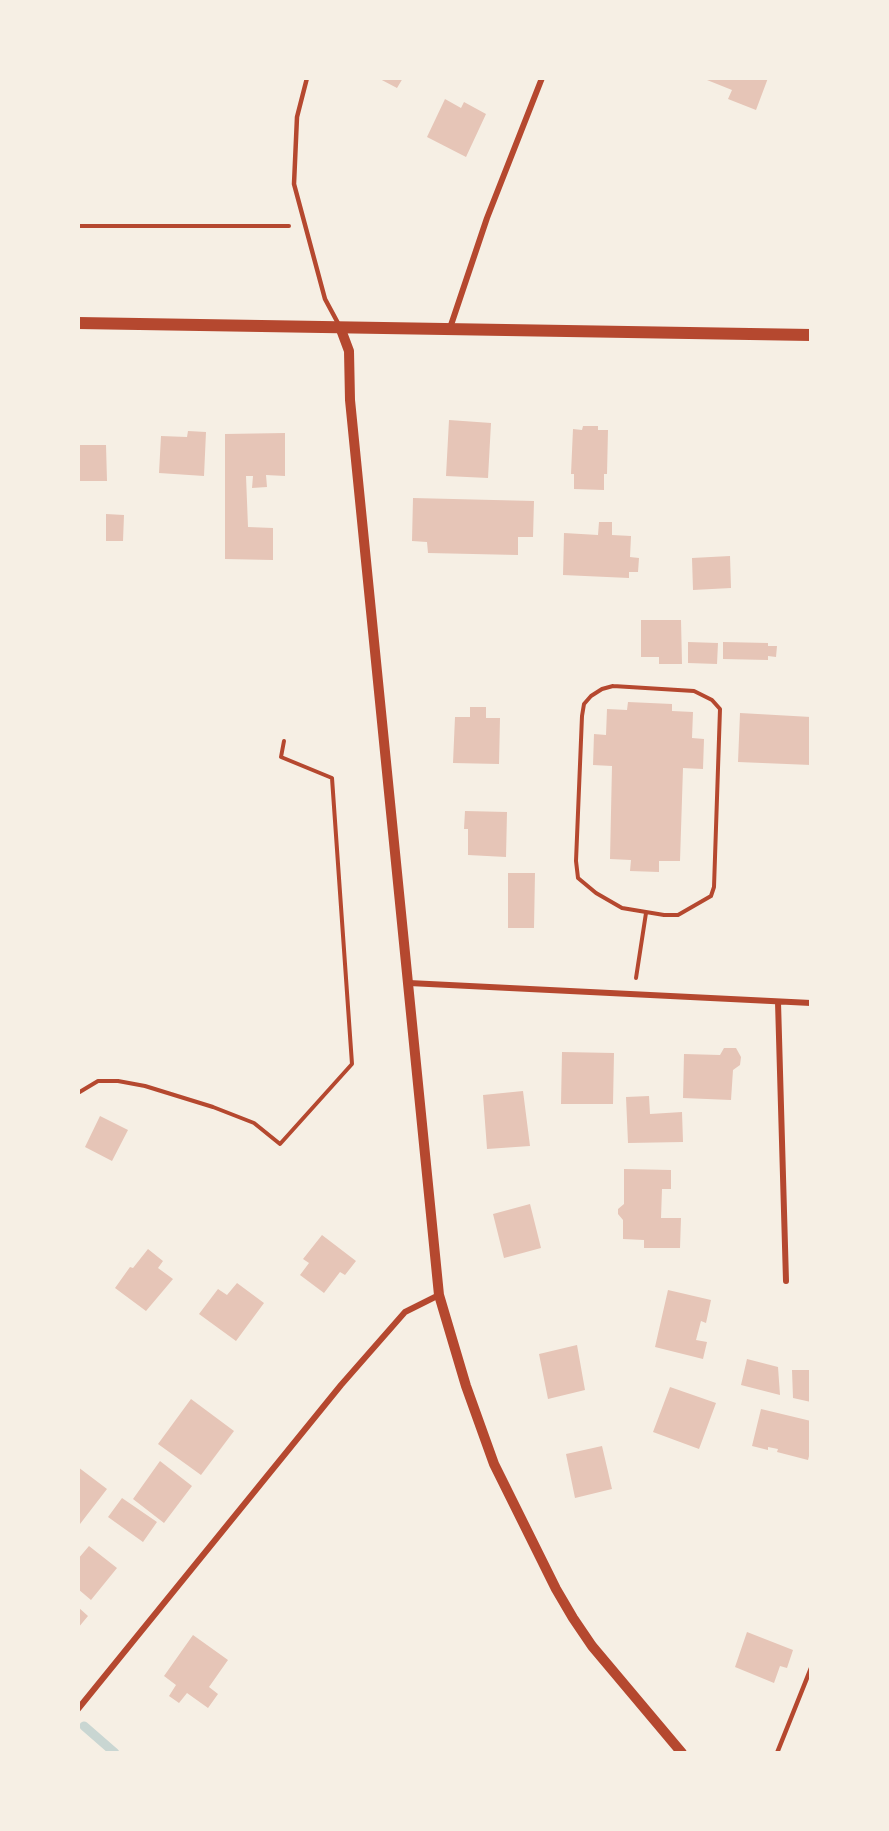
<!DOCTYPE html>
<html>
<head>
<meta charset="utf-8">
<style>
  body { margin:0 }
  #map { position:relative; width:889px; height:1831px; overflow:hidden; background:#f6efe4; font-family:Inter,sans-serif }
  canvas { display:block }
  .frame { position:absolute; inset:0; border:80px solid #f6efe4; pointer-events:none }
</style>
</head>
<body>
<div id="map">
<canvas width="889" height="1831"></canvas>
<div class="frame"></div>
</div>
<script>
const ctx = document.querySelector('canvas').getContext('2d');
ctx.lineJoin = 'round';
const poly = rows => new Path2D(rows.map(r => 'M' + r).join(''));
function trace(path, color, width, dash) { ctx.strokeStyle = color; ctx.lineWidth = width; ctx.lineCap = dash ? 'butt' : 'round'; ctx.setLineDash(dash || []); ctx.stroke(path); }
function paint(path, color) { ctx.fillStyle = color; ctx.fill(path, 'evenodd'); }
const stream = poly([
  [84,1726,115,1753]
]);
const building = poly([
  [378,78,403,78,397,88],
  [702,78,768,78,756,110,728,99,732,90],
  [445,99,461,108,464,102,486,114,466,157,427,137],
  [449,420,491,423,488,478,446,476],
  [583,426,598,426,598,430,608,430,607,474,604,474,604,490,574,489,574,474,571,474,573,429,582,430],
  [188,431,206,432,204,476,159,473,161,436,187,437],
  [285,433,285,476,266,475,267,487,252,488,253,476,246,476,248,527,273,528,273,560,225,559,225,434],
  [78,445,106,445,107,481,78,481],
  [413,498,534,501,533,537,518,537,518,555,428,553,427,542,412,541],
  [106,514,124,515,123,541,106,541],
  [599,522,612,522,612,535,631,536,630,557,639,558,638,572,629,572,629,578,563,575,564,533,598,535],
  [730,556,731,588,693,590,692,558],
  [641,620,681,620,682,664,659,664,659,657,641,657],
  [688,642,718,643,717,664,688,663],
  [723,642,768,643,768,646,777,646,776,657,768,656,768,660,723,659],
  [628,702,672,704,672,711,693,712,692,738,704,739,703,769,683,768,680,861,659,861,659,872,630,871,631,860,610,859,612,766,593,765,594,734,606,735,607,709,627,710],
  [470,707,486,707,486,718,500,718,499,764,453,763,455,717,470,717],
  [740,713,811,717,811,765,738,762],
  [465,811,507,812,506,857,468,855,468,829,464,829],
  [508,873,535,873,534,928,508,928],
  [724,1048,736,1048,741,1057,740,1065,733,1070,731,1100,683,1098,684,1054,720,1055],
  [562,1052,614,1053,613,1104,561,1104],
  [523,1091,530,1146,487,1149,483,1095],
  [649,1096,650,1114,682,1112,683,1142,628,1143,626,1097],
  [100,1116,128,1130,112,1161,85,1147],
  [624,1169,671,1170,671,1189,662,1189,661,1218,681,1218,680,1248,644,1248,644,1240,623,1239,623,1220,618,1214,618,1209,624,1204],
  [530,1204,541,1248,504,1258,493,1214],
  [322,1235,356,1261,345,1275,340,1272,324,1293,300,1275,309,1263,303,1259],
  [148,1249,163,1261,158,1268,173,1279,146,1311,115,1288,130,1267,133,1268],
  [237,1283,264,1303,236,1341,199,1314,218,1289,227,1295],
  [668,1290,711,1300,706,1323,701,1321,696,1340,707,1342,703,1359,655,1347],
  [577,1345,585,1390,548,1399,539,1354],
  [747,1359,778,1367,780,1395,741,1385],
  [792,1370,811,1370,811,1402,793,1398],
  [670,1387,716,1403,699,1449,653,1432],
  [191,1399,234,1431,201,1475,158,1444],
  [761,1409,811,1421,811,1448,808,1460,777,1452,778,1449,768,1447,768,1450,752,1446],
  [602,1446,612,1489,575,1498,566,1454],
  [160,1461,192,1486,164,1523,133,1499],
  [78,1467,107,1489,80,1524,78,1523],
  [122,1498,157,1522,143,1542,108,1517],
  [89,1546,117,1568,91,1600,78,1589,78,1559],
  [78,1607,88,1616,78,1628],
  [747,1632,793,1650,787,1668,780,1666,774,1683,735,1667],
  [193,1635,228,1660,209,1687,218,1694,208,1708,187,1693,179,1703,169,1696,176,1685,164,1676]
]);
const path = poly([
  [78,226,289,226],
  [613,686,694,691,712,700,720,709,714,887,711,896,678,915,664,915,622,908,596,893,578,878,576,861,582,716,584,704,591,696,602,689,613,686],
  [636,978,646,913],
  [78,1093,98,1081,118,1081,145,1086,213,1107,254,1123,280,1144,352,1064,332,778,281,757,284,741]
]);
const service = poly([
  [307,78,297,117,294,184,325,299,339,325],
  [777,1753,811,1668]
]);
const minor = poly([
  [450,328,487,218,542,78],
  [409,983,811,1003],
  [778,1002,786,1281],
  [78,1709,341,1385,405,1312,439,1295]
]);
const tertiary = poly([
  [340,327,349,351,350,400,439,1295,466,1386,494,1464,556,1589,573,1618,592,1646,682,1753]
]);
const secondary = poly([
  [78,323,811,335]
]);
trace(stream, '#c9d6d2', 9);
paint(building, '#e6c5b7');
trace(path, '#b5482f', 4);
trace(service, '#b5482f', 4.5);
trace(minor, '#b5482f', 6);
trace(tertiary, '#b5482f', 10);
trace(secondary, '#b5482f', 12);
</script>
</body>
</html>
